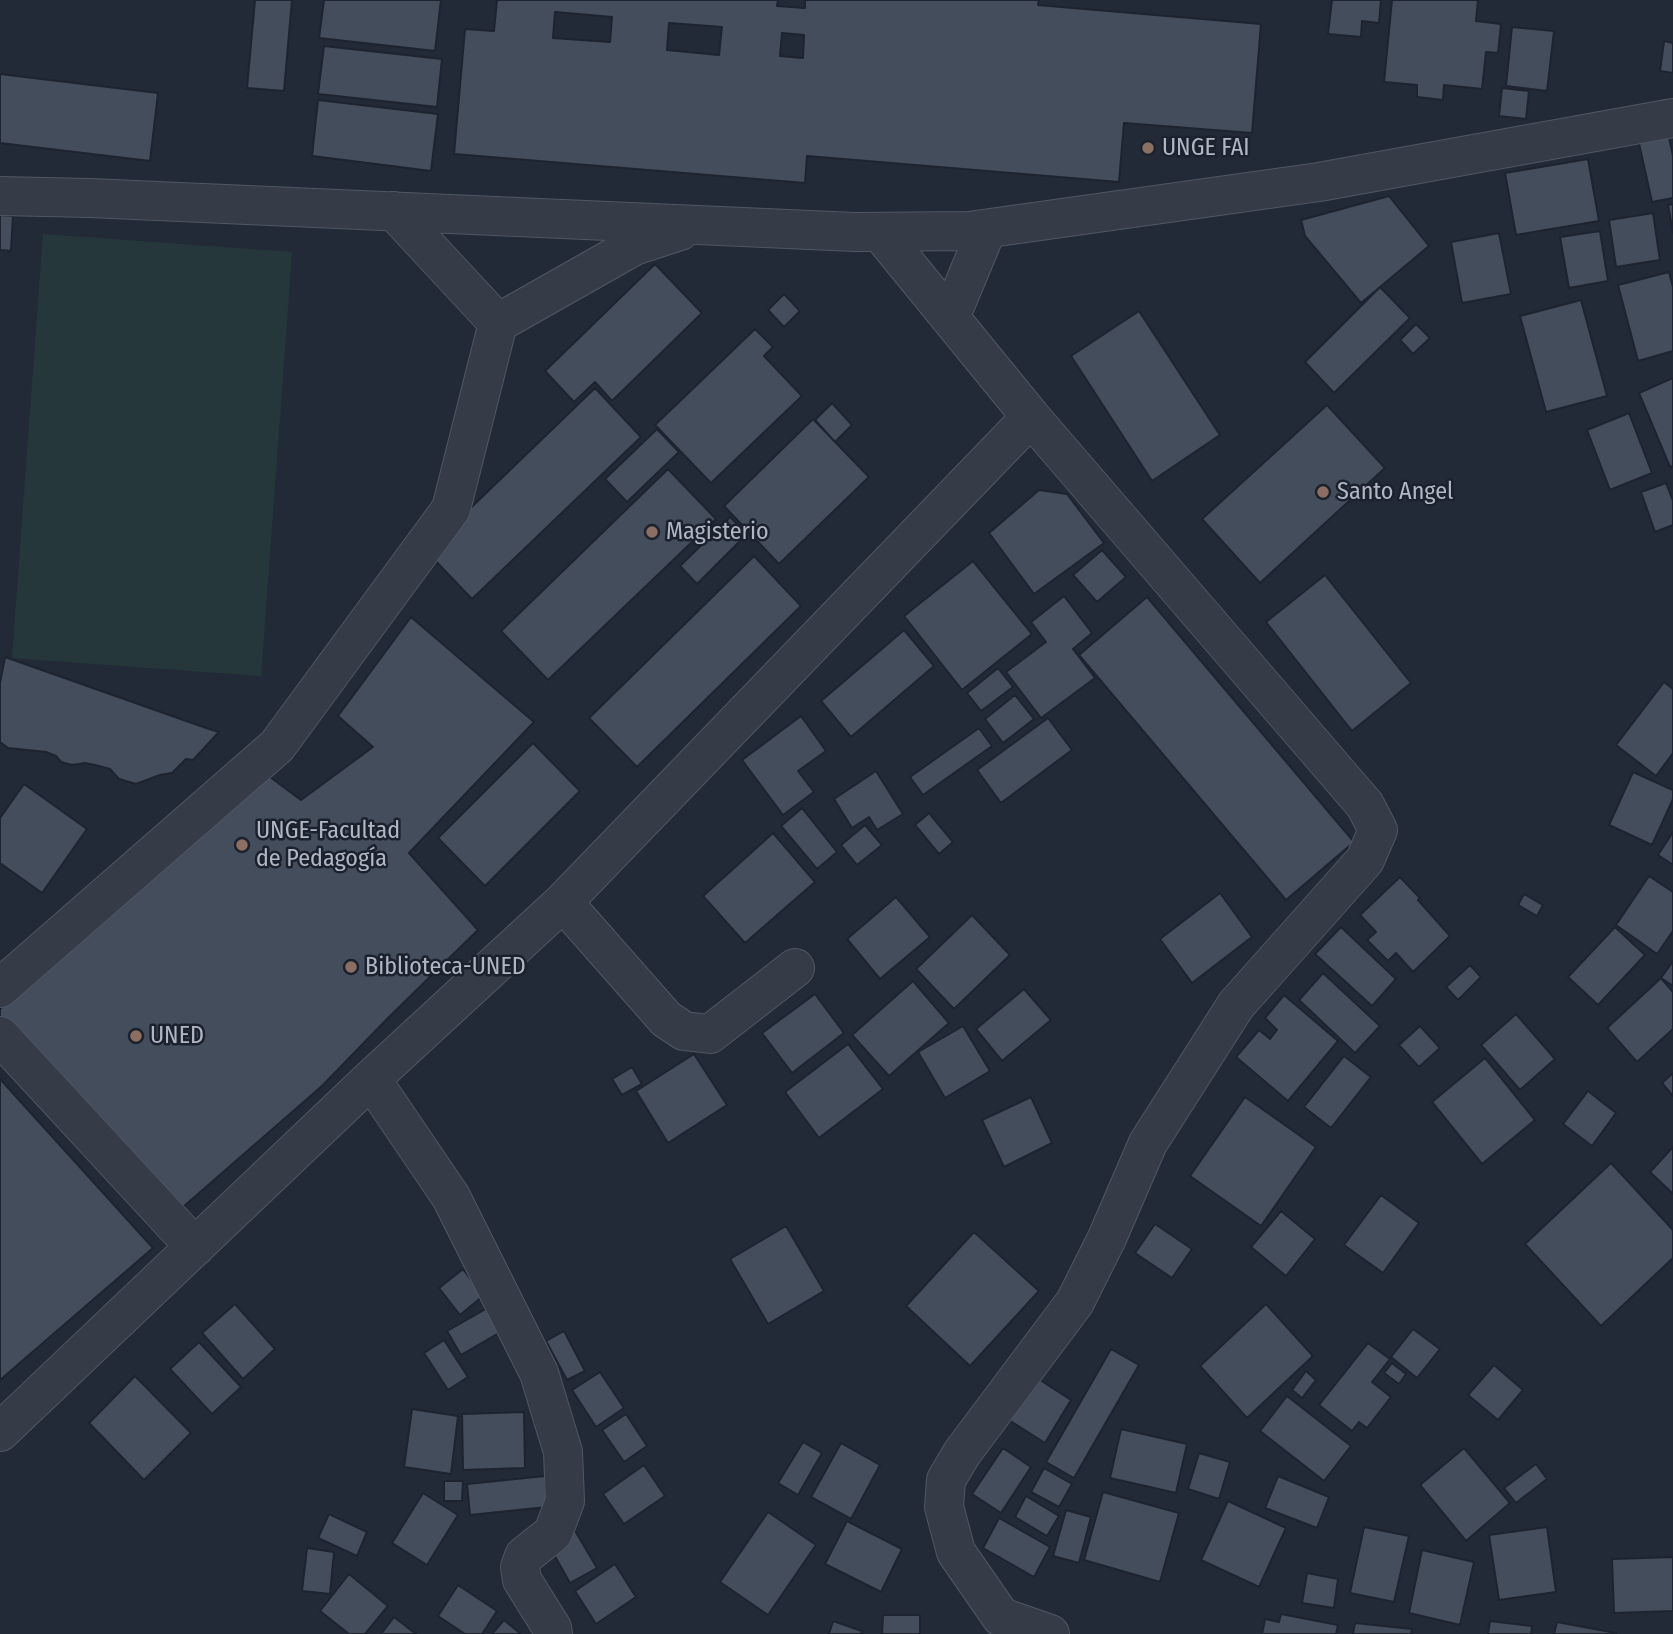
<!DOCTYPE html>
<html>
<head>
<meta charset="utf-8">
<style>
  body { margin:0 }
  canvas { display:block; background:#222a38 }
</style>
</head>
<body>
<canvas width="1673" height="1634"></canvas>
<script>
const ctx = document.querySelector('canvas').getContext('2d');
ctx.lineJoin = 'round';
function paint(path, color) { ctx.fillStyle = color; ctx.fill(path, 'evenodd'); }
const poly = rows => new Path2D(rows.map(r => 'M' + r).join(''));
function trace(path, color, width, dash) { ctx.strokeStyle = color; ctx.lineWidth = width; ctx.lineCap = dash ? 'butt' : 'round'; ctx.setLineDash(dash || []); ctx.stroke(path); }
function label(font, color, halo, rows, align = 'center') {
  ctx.font = font + ' "Fira Sans Condensed",sans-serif'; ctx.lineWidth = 5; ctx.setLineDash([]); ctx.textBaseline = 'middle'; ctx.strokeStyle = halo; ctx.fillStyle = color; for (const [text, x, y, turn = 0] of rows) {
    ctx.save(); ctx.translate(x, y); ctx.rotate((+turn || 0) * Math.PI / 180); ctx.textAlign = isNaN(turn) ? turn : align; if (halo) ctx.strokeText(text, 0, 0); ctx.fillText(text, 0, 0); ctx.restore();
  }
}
const green = poly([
  [43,234,292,252,261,676,12,658]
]);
const building = poly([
  [255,0,292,0,284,91,247,88,255,0],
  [324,0,441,0,435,51,319,38,324,0],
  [497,0,778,0,777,6,805,8,805,0,1039,0,1038,5,1261,24,1252,133,1124,123,1119,182,807,156,805,183,454,154,465,29,494,31,497,0],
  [555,12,612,17,610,42,553,38,555,12],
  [669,23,722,27,719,55,667,50,669,23],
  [782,33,804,35,803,58,780,56,782,33],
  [1332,0,1381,0,1379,23,1362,21,1361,37,1328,34,1332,0],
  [1392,0,1478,0,1476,21,1501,24,1498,53,1486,52,1482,89,1444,85,1443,100,1417,97,1417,85,1384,82,1392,0],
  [1512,27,1554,31,1547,91,1506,86,1512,27],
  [1664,41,1673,43,1673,73,1660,71,1664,41],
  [324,46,442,59,437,107,318,94,324,46],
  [0,74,158,93,150,161,0,143,0,74],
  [1502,88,1529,91,1526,119,1499,116,1502,88],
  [318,100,438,114,431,171,312,156,318,100],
  [1668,133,1673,156,1673,198,1652,202,1638,139,1668,133],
  [1588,159,1599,221,1516,235,1505,173,1588,159],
  [1389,196,1429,246,1361,303,1305,236,1301,220,1389,196],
  [1673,204,1673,233,1668,205,1673,204],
  [1653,213,1660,260,1616,267,1609,220,1653,213],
  [0,215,13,216,11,251,0,250,0,215],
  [1600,231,1608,281,1569,288,1560,237,1600,231],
  [1499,233,1511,294,1462,303,1451,242,1499,233],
  [655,264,702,313,612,401,595,382,574,402,545,371,655,264],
  [1669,272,1673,287,1673,351,1638,361,1618,285,1669,272],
  [1380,287,1410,318,1334,393,1305,362,1380,287],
  [784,294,800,311,784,327,768,310,784,294],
  [1581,300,1607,396,1546,412,1520,316,1581,300],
  [1139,311,1220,435,1152,481,1071,356,1139,311],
  [1416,324,1430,338,1413,354,1400,340,1416,324],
  [755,329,773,347,764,356,802,396,711,483,655,425,755,329],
  [1673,378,1673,466,1670,467,1639,393,1673,378],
  [595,388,641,437,472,599,426,551,595,388],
  [832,403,852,425,835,442,815,420,832,403],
  [1327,405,1385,468,1260,583,1202,519,1327,405],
  [1629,413,1652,473,1610,490,1587,430,1629,413],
  [813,419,869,477,779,564,724,506,813,419],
  [657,429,679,452,627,502,605,479,657,429],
  [668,469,716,519,548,680,501,631,668,469],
  [1666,483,1673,501,1673,525,1655,532,1641,492,1666,483],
  [1039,490,1067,494,1104,543,1034,594,989,533,1039,490],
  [730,517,747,534,697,584,680,566,730,517],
  [1102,550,1126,577,1097,602,1073,575,1102,550],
  [754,556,801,606,637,767,589,718,754,556],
  [973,561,1032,634,962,690,904,616,973,561],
  [1325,575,1411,683,1352,731,1266,622,1325,575],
  [1064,596,1092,633,1073,649,1095,678,1041,718,1006,672,1046,642,1031,622,1064,596],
  [1147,597,1354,842,1286,900,1079,655,1147,597],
  [411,617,534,722,409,853,478,930,388,1018,322,1086,175,1214,0,1032,0,1009,243,757,301,800,373,747,338,716,411,617],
  [904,630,934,666,851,737,821,701,904,630],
  [5,657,209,729,219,732,193,760,186,759,172,773,160,775,136,784,119,779,110,769,95,765,85,763,72,765,61,762,56,756,46,752,8,748,0,742,0,683,5,657],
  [998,668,1013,687,981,711,967,693,998,668],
  [1664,682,1673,689,1673,753,1656,776,1616,745,1664,682],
  [1015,695,1034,719,1003,743,985,719,1015,695],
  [801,716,826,751,798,771,814,792,783,815,742,760,801,716],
  [1048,718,1072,750,1001,803,977,770,1048,718],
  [979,728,992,746,923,795,910,777,979,728],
  [533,743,580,791,485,886,438,838,533,743],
  [876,771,903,814,877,830,869,817,852,828,834,799,876,771],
  [1633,772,1673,790,1673,799,1652,845,1609,825,1633,772],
  [24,784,87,829,42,893,0,863,0,818,24,784],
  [802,808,837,852,817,869,781,826,802,808],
  [929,813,953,842,939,854,915,825,929,813],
  [865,825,882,845,857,865,841,845,865,825],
  [1673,832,1673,865,1658,855,1673,832],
  [773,833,815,882,745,943,703,896,773,833],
  [1649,876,1673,892,1673,931,1657,954,1616,925,1649,876],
  [1400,877,1420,898,1418,900,1450,936,1413,972,1396,953,1388,961,1367,940,1376,932,1360,915,1400,877],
  [1220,893,1252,937,1192,983,1160,939,1220,893],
  [1524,894,1543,905,1537,916,1518,905,1524,894],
  [896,897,930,937,880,979,847,939,896,897],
  [972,915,1010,955,954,1009,916,969,972,915],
  [1341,927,1396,979,1372,1006,1315,954,1341,927],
  [1615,927,1645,955,1598,1005,1568,977,1615,927],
  [1673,961,1673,986,1661,978,1673,961],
  [1470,965,1481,977,1458,1000,1446,987,1470,965],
  [1323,973,1380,1026,1355,1053,1299,1000,1323,973],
  [1661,978,1673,992,1673,1029,1637,1062,1607,1028,1661,978],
  [913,981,949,1023,889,1076,852,1035,913,981],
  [1024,989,1051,1020,1002,1061,976,1029,1024,989],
  [815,994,844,1033,792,1073,762,1033,815,994],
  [1284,995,1338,1041,1288,1101,1236,1057,1259,1030,1270,1039,1277,1030,1265,1018,1284,995],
  [1516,1014,1555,1059,1520,1090,1481,1045,1516,1014],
  [963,1026,990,1071,945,1098,918,1052,963,1026],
  [1420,1026,1440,1048,1419,1067,1399,1045,1420,1026],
  [848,1044,883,1089,819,1138,785,1092,848,1044],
  [694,1054,727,1105,668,1143,636,1091,694,1054],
  [1344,1056,1371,1077,1331,1128,1304,1107,1344,1056],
  [1485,1058,1535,1120,1482,1164,1432,1102,1485,1058],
  [632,1067,642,1084,622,1095,612,1079,632,1067],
  [1673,1073,1673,1096,1662,1083,1673,1073],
  [0,1079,153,1248,0,1380,0,1079],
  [1588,1091,1616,1113,1592,1146,1563,1124,1588,1091],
  [1031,1097,1052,1143,1004,1167,982,1120,1031,1097],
  [1245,1097,1316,1147,1261,1226,1190,1176,1245,1097],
  [1673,1147,1673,1194,1650,1172,1673,1147],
  [1611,1163,1673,1230,1673,1258,1601,1326,1525,1244,1611,1163],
  [1381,1195,1419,1223,1383,1273,1344,1245,1381,1195],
  [1281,1211,1315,1239,1286,1276,1251,1247,1281,1211],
  [1155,1224,1192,1249,1172,1278,1135,1253,1155,1224],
  [786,1226,824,1291,768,1324,730,1259,786,1226],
  [974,1232,1039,1291,970,1366,906,1306,974,1232],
  [463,1269,483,1296,460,1315,439,1288,463,1269],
  [235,1304,275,1349,243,1379,202,1333,235,1304],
  [1266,1304,1313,1356,1247,1418,1200,1366,1266,1304],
  [491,1306,504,1330,461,1355,447,1331,491,1306],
  [1413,1329,1440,1349,1417,1378,1391,1357,1413,1329],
  [564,1331,585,1371,567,1380,546,1341,564,1331],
  [444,1340,468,1377,448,1390,424,1353,444,1340],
  [199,1342,241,1387,212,1414,170,1369,199,1342],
  [1368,1343,1390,1359,1372,1382,1391,1397,1367,1428,1359,1422,1352,1431,1319,1405,1368,1343],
  [1111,1349,1139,1365,1074,1478,1046,1462,1111,1349],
  [1392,1363,1406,1374,1399,1384,1384,1373,1392,1363],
  [1494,1365,1523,1390,1498,1420,1468,1395,1494,1365],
  [1306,1371,1316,1380,1302,1398,1292,1390,1306,1371],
  [600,1372,624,1408,596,1427,572,1390,600,1372],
  [1028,1372,1071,1400,1045,1443,1001,1415,1028,1372],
  [135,1376,191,1433,144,1480,89,1423,135,1376],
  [1287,1396,1351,1446,1324,1481,1260,1431,1287,1396],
  [412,1409,458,1416,451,1474,404,1467,412,1409],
  [524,1412,525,1468,463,1470,462,1414,524,1412],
  [626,1414,647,1446,624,1462,602,1430,626,1414],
  [1121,1429,1187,1444,1176,1493,1110,1478,1121,1429],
  [803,1442,822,1453,798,1495,778,1483,803,1442],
  [841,1443,880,1465,851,1519,811,1497,841,1443],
  [1003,1448,1031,1467,1001,1513,972,1494,1003,1448],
  [1464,1448,1510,1503,1466,1541,1420,1485,1464,1448],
  [1199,1453,1230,1462,1219,1499,1188,1489,1199,1453],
  [1536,1464,1547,1479,1516,1503,1504,1488,1536,1464],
  [644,1465,665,1496,624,1524,603,1494,644,1465],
  [1044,1468,1072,1484,1059,1507,1031,1492,1044,1468],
  [545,1476,547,1507,470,1515,467,1484,545,1476],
  [1278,1476,1329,1497,1317,1528,1265,1508,1278,1476],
  [444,1481,463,1481,462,1501,444,1501,444,1481],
  [1103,1492,1179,1513,1160,1582,1084,1560,1103,1492],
  [423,1493,458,1515,427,1565,392,1543,423,1493],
  [1026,1496,1059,1516,1047,1536,1015,1517,1026,1496],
  [1228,1501,1286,1528,1259,1587,1201,1560,1228,1501],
  [1066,1510,1091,1517,1079,1563,1053,1556,1066,1510],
  [768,1512,816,1545,768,1615,720,1582,768,1512],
  [329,1514,367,1532,357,1556,318,1538,329,1514],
  [999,1518,1050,1547,1034,1577,983,1548,999,1518],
  [847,1521,902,1549,881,1592,825,1564,847,1521],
  [1364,1527,1409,1536,1394,1602,1350,1593,1364,1527],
  [1547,1527,1556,1592,1499,1600,1489,1535,1547,1527],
  [574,1529,597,1568,570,1583,548,1544,574,1529],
  [307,1548,334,1552,330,1594,302,1591,307,1548],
  [1422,1550,1474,1562,1460,1625,1409,1613,1422,1550],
  [1673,1557,1673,1611,1614,1613,1612,1559,1673,1557],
  [615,1564,636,1597,596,1624,575,1591,615,1564],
  [1307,1573,1338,1579,1334,1608,1302,1603,1307,1573],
  [349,1574,388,1606,365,1634,349,1634,320,1611,349,1574],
  [458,1585,497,1611,482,1634,465,1634,438,1616,458,1585],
  [1281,1614,1338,1625,1336,1634,1262,1634,1265,1619,1279,1622,1281,1614],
  [883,1615,920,1615,920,1634,882,1634,883,1615],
  [394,1617,416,1634,381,1634,394,1617],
  [504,1620,521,1634,492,1634,504,1620],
  [833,1621,862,1631,861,1634,829,1634,833,1621],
  [1490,1621,1532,1626,1531,1634,1488,1634,1490,1621],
  [1557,1622,1616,1633,1616,1634,1554,1634,1557,1622],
  [1355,1623,1412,1629,1411,1634,1353,1634,1355,1623]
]);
const minor = poly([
  [0,196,90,198,855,232,969,231,1319,182,1673,118],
  [394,211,498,323],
  [880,232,1031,417,1365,805,1378,830,1365,860,1236,1005,1148,1143,1107,1238,1075,1302,962,1453,946,1480,944,1507,956,1552,1001,1617,1050,1634],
  [950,318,987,229],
  [563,902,666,1019,684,1031,710,1034,795,968],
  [0,988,277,746,451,509,498,323,634,246,680,231],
  [0,1036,195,1247],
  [371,1079,451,1197,539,1373,563,1452,565,1501,553,1533,524,1556,520,1567,522,1580,552,1628,553,1634],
  [0,1432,371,1079,563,902,1031,417]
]);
const markers = [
  [1148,148,7,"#8d6e63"],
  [1323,492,7,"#8d6e63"],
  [652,532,7,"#8d6e63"],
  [242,845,7,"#8d6e63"],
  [351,967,7,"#8d6e63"],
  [136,1036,7,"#8d6e63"]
];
const poiNames = [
  ["UNGE FAI",1162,148],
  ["Santo Angel",1337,492],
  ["Magisterio",666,532],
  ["UNGE-Facultad",256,831],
  ["de Pedagogía",256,859],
  ["Biblioteca-UNED",365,967],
  ["UNED",150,1036]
];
paint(green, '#25373a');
paint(building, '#434d5c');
trace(building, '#1d232f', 2);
trace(minor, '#505763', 40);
trace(minor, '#353c48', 38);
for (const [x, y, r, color] of markers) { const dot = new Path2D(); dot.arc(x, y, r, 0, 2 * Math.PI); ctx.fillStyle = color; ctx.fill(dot); trace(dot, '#1b212d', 2.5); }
label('24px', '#b0b7c4', '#1b212d', poiNames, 'left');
</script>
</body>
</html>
